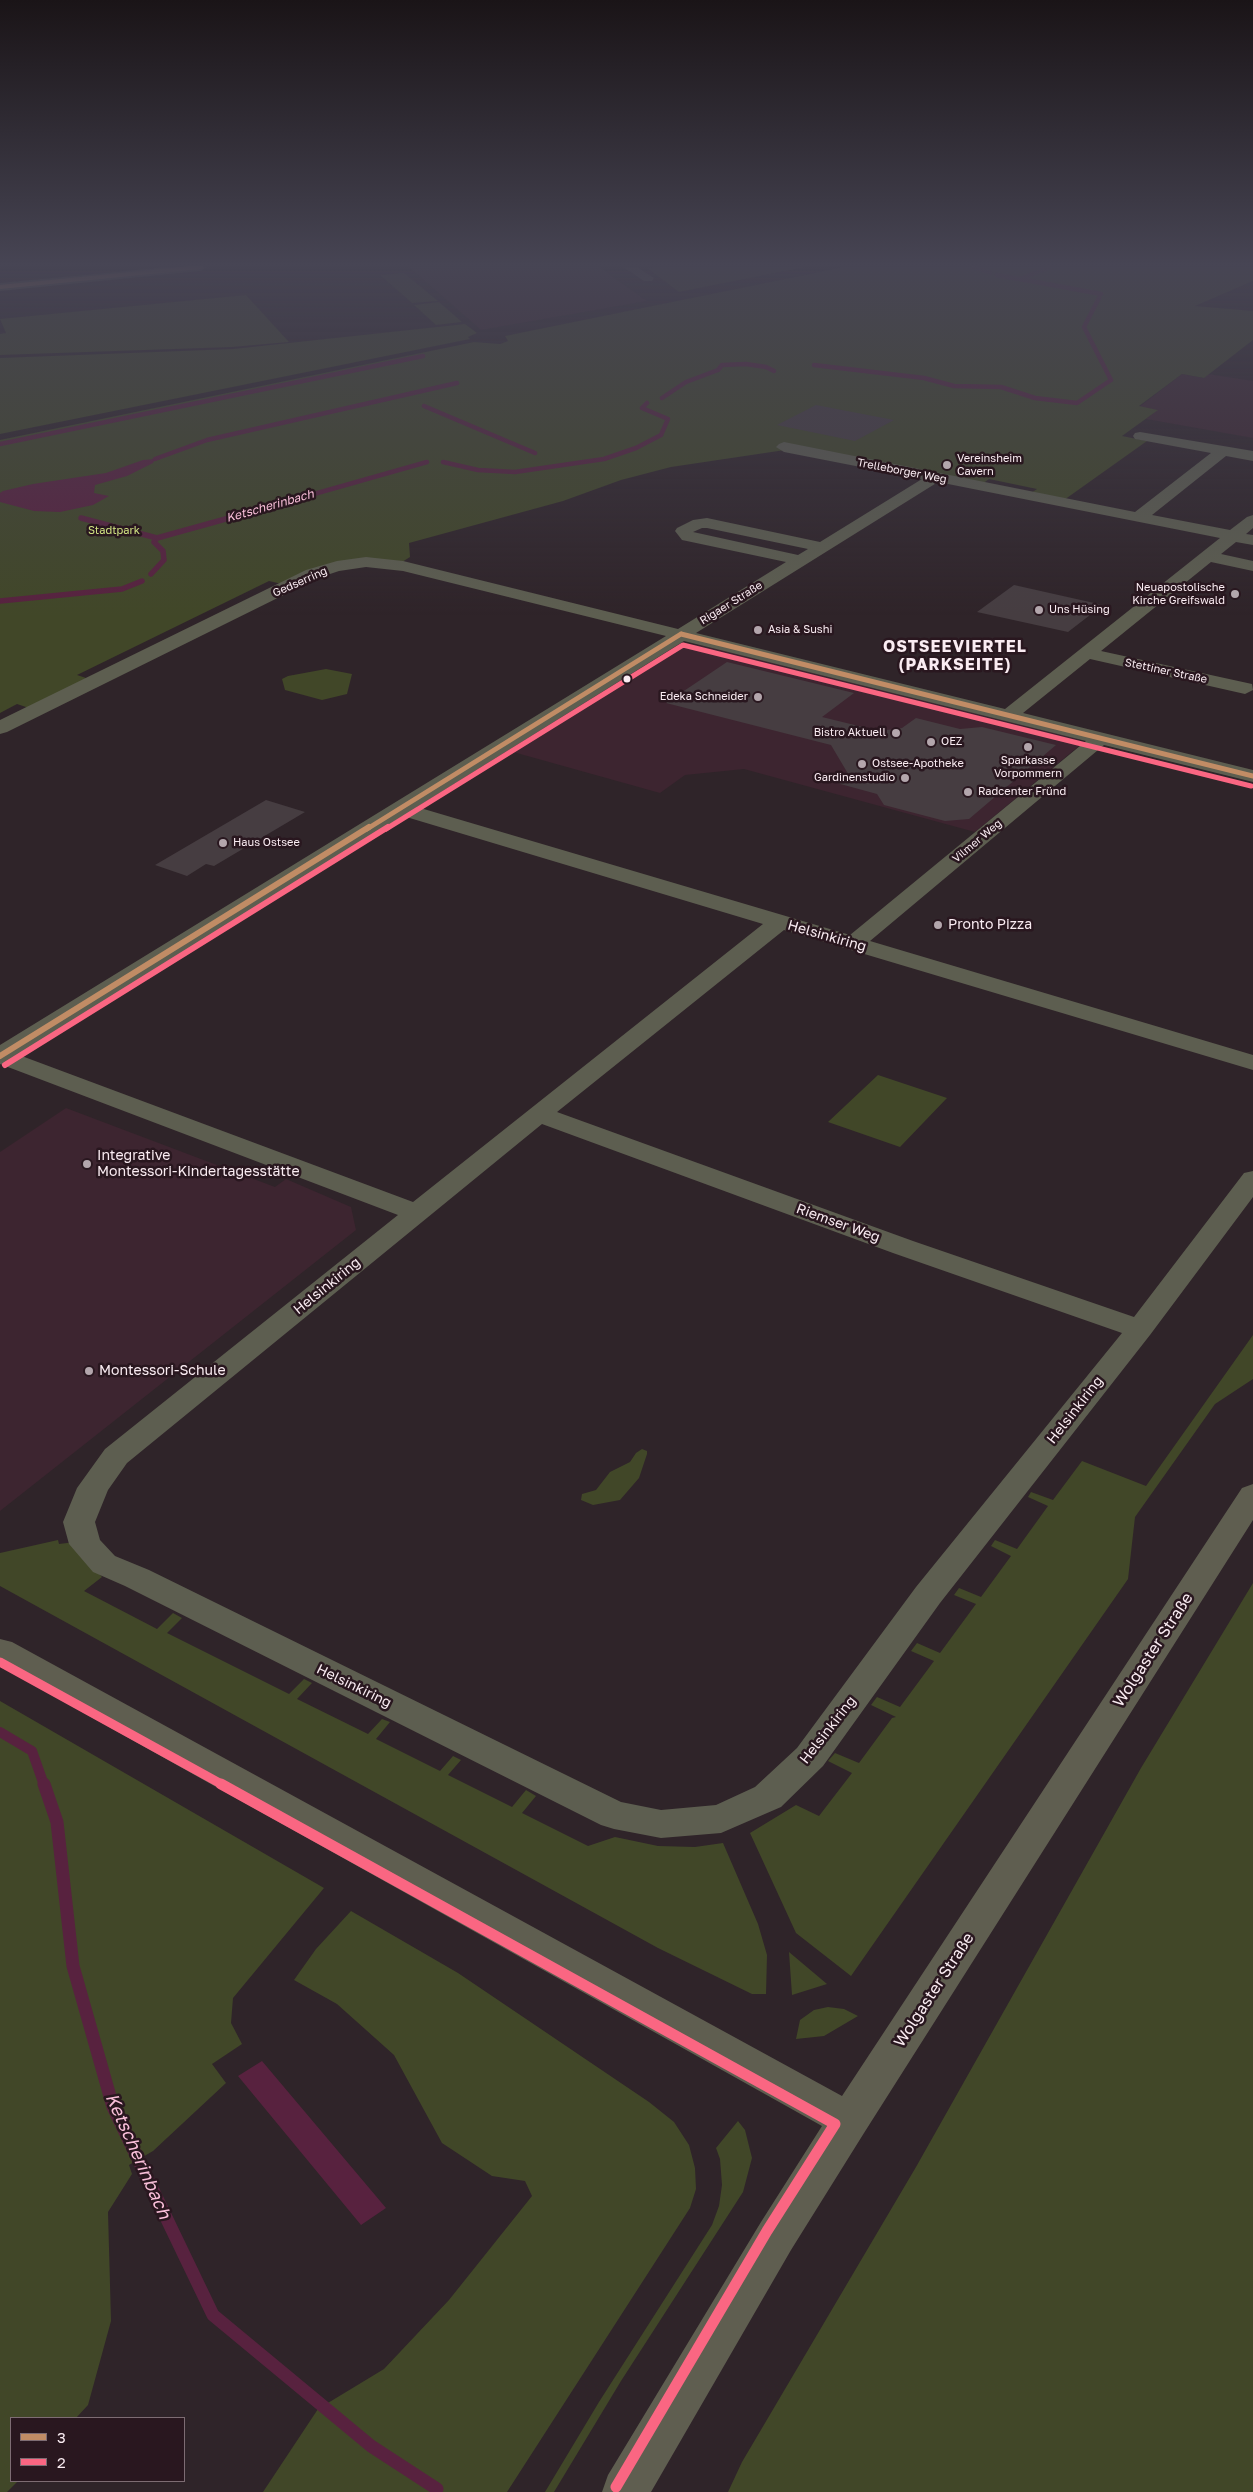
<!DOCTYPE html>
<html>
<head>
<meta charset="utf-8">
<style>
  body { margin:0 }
  #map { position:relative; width:1253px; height:2492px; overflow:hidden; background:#2f2429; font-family:"Golos Text",sans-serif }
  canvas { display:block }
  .legend { position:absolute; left:10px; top:2417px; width:175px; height:65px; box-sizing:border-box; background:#29171f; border:1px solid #7d6c73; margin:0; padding:6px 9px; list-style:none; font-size:15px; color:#faecf2 }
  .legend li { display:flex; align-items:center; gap:10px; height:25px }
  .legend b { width:25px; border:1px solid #7d6c73 }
</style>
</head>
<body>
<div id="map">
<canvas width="1253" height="2492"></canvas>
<ul class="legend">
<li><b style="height:6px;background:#c18c65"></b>3</li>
<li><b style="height:6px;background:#fa6682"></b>2</li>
</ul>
</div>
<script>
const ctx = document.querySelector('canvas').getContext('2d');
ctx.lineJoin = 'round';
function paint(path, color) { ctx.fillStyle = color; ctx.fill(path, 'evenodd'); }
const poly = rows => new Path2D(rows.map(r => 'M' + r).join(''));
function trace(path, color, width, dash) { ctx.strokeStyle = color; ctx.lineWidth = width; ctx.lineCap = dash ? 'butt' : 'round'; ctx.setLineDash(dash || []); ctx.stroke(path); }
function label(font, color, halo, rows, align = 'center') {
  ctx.font = font + ' "Golos Text",sans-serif'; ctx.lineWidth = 5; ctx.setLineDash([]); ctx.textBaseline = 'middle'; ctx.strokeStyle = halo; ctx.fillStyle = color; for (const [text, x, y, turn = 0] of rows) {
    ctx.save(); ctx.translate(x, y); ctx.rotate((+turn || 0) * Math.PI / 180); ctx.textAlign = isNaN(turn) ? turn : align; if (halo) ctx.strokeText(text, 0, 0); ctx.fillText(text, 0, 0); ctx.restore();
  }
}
const built = poly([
  [409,267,599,267,647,301,481,330],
  [1182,374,1204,378,1208,374,1253,381,1253,438,1146,419,1157,410,1139,407],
  [688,644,707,646,1073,736,1081,741,1080,745,975,832,744,769,685,775,660,793,506,750,674,648],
  [66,1108,275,1187,286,1179,351,1207,356,1230,0,1511,0,1152]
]);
const green = poly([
  [663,267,805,267,679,292,647,268],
  [844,267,1253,267,1253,281,1195,306,1253,311,1253,340,1204,378,1182,374,1139,406,1158,410,1122,436,1147,441,1064,500,1031,493,1037,489,989,479,982,484,785,450,671,467,621,480,563,501,409,543,410,557,402,562,373,559,282,584,269,581,77,675,89,679,29,708,17,704,0,713,0,440,474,342,500,344,508,341,505,336],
  [403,273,404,273,438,301,412,303,380,275],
  [246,295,289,342,232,347,0,355,0,334,6,333,0,319],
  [439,302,462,322,436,325,414,305],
  [465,324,477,333,468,337,470,339,0,434,0,358,233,349],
  [326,669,352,674,347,694,322,700,285,690,282,679,288,676],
  [878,1075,947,1098,900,1147,828,1122],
  [1253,1335,1253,1379,1215,1404,1135,1517,1128,1579,851,1976,796,1933,750,1833,796,1805,819,1816,852,1773,828,1761,835,1753,859,1763,892,1718,896,1717,871,1705,877,1697,900,1707,934,1661,911,1651,917,1643,940,1653,976,1604,954,1595,959,1588,981,1597,1011,1556,991,1546,995,1540,1017,1549,1048,1506,1028,1497,1031,1492,1053,1500,1082,1461,1146,1486],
  [642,1449,647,1451,647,1454,639,1478,620,1500,593,1505,581,1500,582,1494,596,1490,610,1472,630,1462,636,1453],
  [58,1540,59,1544,75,1542,82,1556,102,1577,84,1591,157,1629,173,1613,182,1618,167,1633,289,1694,304,1679,312,1683,297,1699,368,1734,382,1719,390,1722,376,1739,440,1771,453,1756,461,1760,448,1775,512,1807,526,1790,536,1796,522,1813,588,1846,615,1837,658,1846,695,1847,723,1843,758,1924,767,1955,766,1994,752,1994,658,1948,0,1586,0,1553],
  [1253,1583,1253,2492,728,2492,742,2462,916,2167,1141,1768],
  [0,1701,324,1888,233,1998,231,2023,242,2044,212,2064,226,2083,153,2151,129,2165,132,2174,108,2212,111,2321,88,2405,76,2418,11,2418,11,2481,18,2481,7,2492,0,2492],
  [351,1911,458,1973,649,2102,674,2122,689,2145,695,2168,696,2189,690,2208,507,2492,263,2492,318,2409,384,2369,449,2300,532,2196,525,2181,492,2176,442,2143,394,2055,337,2004,294,1980,316,1949],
  [789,1952,827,1984,792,1995],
  [828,2007,844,2009,858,2016,824,2036,796,2039,800,2020,814,2010],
  [738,2121,745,2130,752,2158,743,2192,621,2381,554,2492,545,2492,599,2402,712,2225,719,2206,722,2185,720,2159,716,2148]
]);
const water = poly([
  [155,459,153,463,127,476,95,485,94,493,109,496,93,505,60,512,34,511,0,502,0,493,3,491,33,484,106,473,143,460],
  [262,2061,386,2208,361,2225,238,2076]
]);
const streamFar3 = poly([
  [973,267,990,272],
  [1050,267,1020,279,1101,294],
  [997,275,1024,280],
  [814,365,924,378,954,386,1001,387,1035,398,1077,403,1111,380,1084,327,1099,298],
  [662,398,686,382,718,370,722,365,746,364,766,367,774,371],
  [424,406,535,453],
  [0,444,423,356],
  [155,459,207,440,457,383],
  [443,462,478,470,515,472,604,459,636,448,661,435,668,419,642,408,647,403],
  [254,511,427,462]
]);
const streamFar2 = poly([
  [81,518,157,538],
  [151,574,164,560,163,551,154,542,157,538,258,510],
  [0,601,122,589,142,581]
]);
const streamFar1 = poly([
  [0,1732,32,1751,44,1785]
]);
const stream = poly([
  [44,1784,57,1822,73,1966,113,2107,213,2315,371,2446,437,2489]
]);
const building = poly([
  [816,405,894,420,855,441,777,425],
  [1014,585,1103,605,1068,632,977,612],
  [727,662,854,693,822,717,879,731,902,728,916,718,960,729,982,727,1056,745,969,819,945,821,884,805,877,794,833,782,847,772,831,745,666,703],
  [266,800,305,812,214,866,206,864,187,876,155,865]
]);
const minor = poly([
  [167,267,207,267,201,271,0,291,0,283,167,267],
  [623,267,637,267,654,278,652,281,644,281,623,267],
  [1140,432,1253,451,1253,461,1226,456,1152,515,1230,530,1247,517,1253,515,1253,528,1246,534,1253,535,1253,545,1236,542,1221,554,1253,561,1253,571,1211,562,1101,651,1252,684,1253,690,1245,694,1090,659,1023,713,1253,770,1253,782,1104,745,870,941,1253,1055,1253,1070,784,930,557,1112,913,1241,1134,1317,1244,1173,1253,1171,1253,1197,1150,1335,940,1603,823,1766,781,1807,721,1833,661,1838,614,1829,601,1825,125,1586,93,1572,69,1544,63,1522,77,1488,105,1449,398,1215,0,1064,0,1045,666,636,403,571,366,567,339,571,318,578,7,732,0,734,0,720,306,570,337,561,366,557,403,561,678,629,786,562,682,540,675,531,677,528,693,520,707,518,820,542,922,479,784,452,776,447,779,444,784,442,1135,512,1211,453,1135,439,1133,436,1135,433,1140,432],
  [938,482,1220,538,1005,709,696,633,938,482],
  [702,528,707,528,808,549,798,555,693,532,702,528],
  [684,641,1086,741,850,935,417,807,684,641],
  [403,816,763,924,413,1202,19,1055,403,816],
  [542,1124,893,1253,1122,1333,916,1587,797,1748,755,1787,716,1805,661,1810,621,1802,149,1570,115,1556,100,1540,95,1522,108,1490,127,1463,542,1124]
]);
const major = poly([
  [1253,1484,1253,1520,864,2133,791,2250,651,2492,602,2492,608,2475,761,2222,822,2126,0,1666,0,1639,12,1642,842,2096,1242,1488,1253,1484]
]);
const bus1Far2 = poly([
  [0,287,201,267]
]);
const bus1Far1 = poly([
  [681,634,1253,776],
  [367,829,681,634]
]);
const bus1 = poly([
  [0,1056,369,827]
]);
const bus2Far3 = poly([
  [386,829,683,645,1251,786]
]);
const bus2Far2 = poly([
  [5,1065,388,827]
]);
const bus2Far1 = poly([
  [0,1662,223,1785]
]);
const bus2 = poly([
  [221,1784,835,2124,767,2231,616,2487]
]);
const markers = [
  [947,465,5,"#b3a6ac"],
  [1235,594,5,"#b3a6ac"],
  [1039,610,5,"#b3a6ac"],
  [758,630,5,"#b3a6ac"],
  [627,679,4.5,"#faecf2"],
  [758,697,5,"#b3a6ac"],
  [896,733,5,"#b3a6ac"],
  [931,742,5,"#b3a6ac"],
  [1028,747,5,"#b3a6ac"],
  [862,764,5,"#b3a6ac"],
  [905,778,5,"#b3a6ac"],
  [968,792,5,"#b3a6ac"],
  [223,843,5,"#b3a6ac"],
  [938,925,5,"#b3a6ac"],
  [87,1164,5,"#b3a6ac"],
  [89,1371,5,"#b3a6ac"]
];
const farPoinames = [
  ["Vereinsheim",957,459],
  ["Cavern",957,472],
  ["Neuapostolische",1225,588,"right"],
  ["Kirche Greifswald",1225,601,"right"],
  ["Uns Hüsing",1049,610],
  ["Asia & Sushi",768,630],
  ["Edeka Schneider",748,697,"right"],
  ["Bistro Aktuell",886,733,"right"],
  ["OEZ",941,742],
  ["Sparkasse",1028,761,"center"],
  ["Vorpommern",1028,774,"center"],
  ["Ostsee-Apotheke",872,764],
  ["Gardinenstudio",895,778,"right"],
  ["Radcenter Fründ",978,792],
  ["Haus Ostsee",233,843]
];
const farStreetnames = [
  ["Trelleborger Weg",902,471,11],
  ["Gedserring",300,582,-24],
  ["Rigaer Straße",731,603,-32],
  ["Stettiner Straße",1166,671,12],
  ["Vilmer Weg",977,841,-40]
];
const farParknames = [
  ["Stadtpark",114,531]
];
const farWaternames = [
  ["Ketscherinbach",270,506,-16]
];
const poiNames = [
  ["Pronto Pizza",948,925],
  ["Integrative",97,1156],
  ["Montessori-Kindertagesstätte",97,1172],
  ["Montessori-Schule",99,1371]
];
const streetNames = [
  ["Helsinkiring",827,936,16],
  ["Riemser Weg",838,1223,20],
  ["Helsinkiring",327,1286,-39],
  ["Helsinkiring",1075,1410,-52],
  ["Helsinkiring",354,1686,26],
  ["Helsinkiring",828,1730,-52]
];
const farDistrictnames = [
  ["OSTSEEVIERTEL",955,647],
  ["(PARKSEITE)",955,665]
];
const nearStreetnames = [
  ["Wolgaster Straße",1153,1650,-57],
  ["Wolgaster Straße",934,1990,-57]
];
const nearWaternames = [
  ["Ketscherinbach",138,2156,66]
];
paint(built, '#3d2530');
paint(green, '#414728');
paint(water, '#58223f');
trace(streamFar3, '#58223f', 4.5);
trace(streamFar2, '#58223f', 5.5);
trace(streamFar1, '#58223f', 10);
trace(stream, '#58223f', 13);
paint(building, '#463d41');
paint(minor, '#5d5e50');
paint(major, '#5f5e50');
trace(bus1Far2, '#c18c65', 4);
trace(bus1Far1, '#c18c65', 5);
trace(bus1, '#c18c65', 6);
trace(bus2Far3, '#fa6682', 5);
trace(bus2Far2, '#fa6682', 6);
trace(bus2Far1, '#fa6682', 9);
trace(bus2, '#fa6682', 11);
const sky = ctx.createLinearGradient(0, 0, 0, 616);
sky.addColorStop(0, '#1a1417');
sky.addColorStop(0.43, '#474554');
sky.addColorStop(1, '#47455400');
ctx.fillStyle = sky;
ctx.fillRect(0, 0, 1253, 616);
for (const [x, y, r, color] of markers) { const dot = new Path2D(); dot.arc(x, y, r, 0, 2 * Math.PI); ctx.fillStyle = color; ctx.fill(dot); trace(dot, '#29171f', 2); }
label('11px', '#faecf2', '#29171f', farPoinames, 'left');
label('11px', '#faecf2', '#29171f', farStreetnames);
label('11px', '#cfe282', '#29171f', farParknames);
label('italic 12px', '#f9bfd9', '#29171f', farWaternames);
label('14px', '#faecf2', '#29171f', poiNames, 'left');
label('14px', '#faecf2', '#29171f', streetNames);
ctx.letterSpacing = '1px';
label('bold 16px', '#faecf2', '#29171f', farDistrictnames);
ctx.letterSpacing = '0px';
label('16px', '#faecf2', '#29171f', nearStreetnames);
label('italic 18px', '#f9bfd9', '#29171f', nearWaternames);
</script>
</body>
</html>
